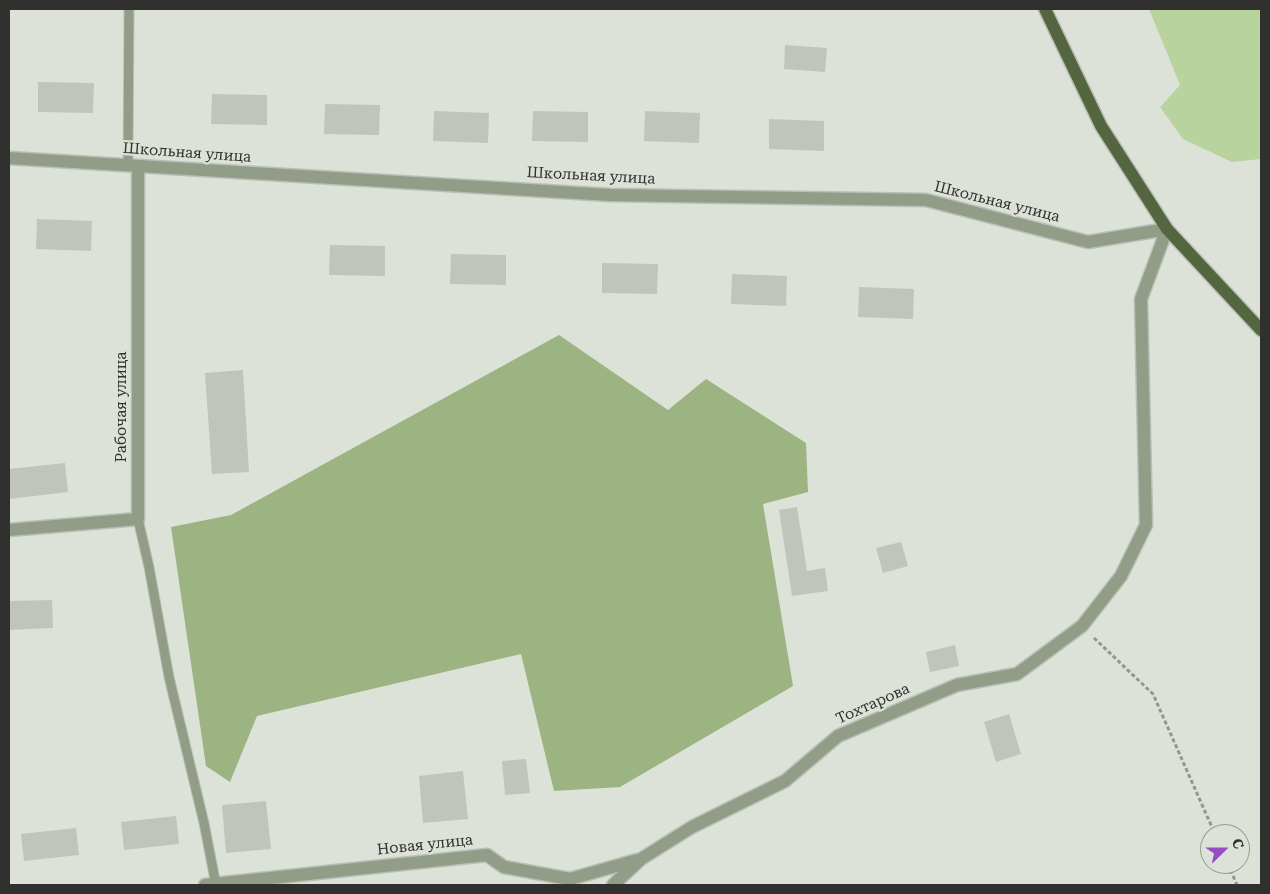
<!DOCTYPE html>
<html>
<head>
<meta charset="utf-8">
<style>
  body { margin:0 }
  #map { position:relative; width:1270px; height:894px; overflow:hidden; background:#dde2d8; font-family:"Roboto Serif",serif }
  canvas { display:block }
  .frame { position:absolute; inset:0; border:10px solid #30312e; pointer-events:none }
  .north { position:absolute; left:1200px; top:824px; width:50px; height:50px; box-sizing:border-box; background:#dde2d8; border:1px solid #989b94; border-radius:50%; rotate:68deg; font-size:14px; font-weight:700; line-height:20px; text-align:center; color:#30312e }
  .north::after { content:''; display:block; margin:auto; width:18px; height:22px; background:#934ec1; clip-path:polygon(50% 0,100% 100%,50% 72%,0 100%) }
</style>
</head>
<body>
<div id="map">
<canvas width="1270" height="894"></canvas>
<div class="frame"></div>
<div class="north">С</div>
</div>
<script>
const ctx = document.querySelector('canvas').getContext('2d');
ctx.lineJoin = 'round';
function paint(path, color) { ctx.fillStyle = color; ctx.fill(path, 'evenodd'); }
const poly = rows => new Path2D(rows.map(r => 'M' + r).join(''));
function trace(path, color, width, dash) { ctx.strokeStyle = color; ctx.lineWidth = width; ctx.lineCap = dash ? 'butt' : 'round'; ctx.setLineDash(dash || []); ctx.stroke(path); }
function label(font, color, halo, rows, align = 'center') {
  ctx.font = font + ' "Roboto Serif",serif'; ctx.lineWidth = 4.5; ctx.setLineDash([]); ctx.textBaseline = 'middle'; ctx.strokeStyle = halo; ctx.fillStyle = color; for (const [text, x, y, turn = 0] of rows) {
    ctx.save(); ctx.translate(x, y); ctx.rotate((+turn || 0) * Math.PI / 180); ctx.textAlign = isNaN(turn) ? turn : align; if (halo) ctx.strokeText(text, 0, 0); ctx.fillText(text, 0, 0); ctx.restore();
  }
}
const forest = poly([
  [559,335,668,410,706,379,806,443,808,492,763,504,793,686,620,787,554,791,521,654,257,716,230,782,206,766,171,527,231,515]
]);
const water = poly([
  [1149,9,1261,9,1261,159,1232,162,1183,139,1160,107,1180,85]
]);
const building = poly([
  [785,45,827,48,825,72,784,69],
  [38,82,94,83,93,113,38,112],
  [212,94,267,95,267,125,211,124],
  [325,104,380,105,379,135,324,134],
  [434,111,489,113,488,143,433,141],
  [533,111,588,112,588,142,532,141],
  [645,111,700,113,699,143,644,141],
  [769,119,824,121,824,151,769,149],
  [37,219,92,221,91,251,36,249],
  [330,245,385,246,385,276,329,275],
  [451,254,506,255,506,285,450,284],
  [602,263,658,264,657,294,602,293],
  [732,274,787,276,786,306,731,304],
  [859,287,914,289,913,319,858,317],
  [243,370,249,472,212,474,205,373],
  [65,463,68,492,9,499,9,469],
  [797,507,807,571,825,568,828,591,792,596,779,510],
  [901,542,908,566,883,573,876,548],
  [52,600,53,628,9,630,9,601],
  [955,645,959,666,930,672,926,652],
  [1009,714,1021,754,996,762,984,722],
  [526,759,530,793,505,795,502,761],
  [463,771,468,819,423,823,419,776],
  [266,801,271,849,226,853,222,805],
  [176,816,179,844,124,850,121,822],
  [76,828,79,855,24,861,21,834]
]);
const path = poly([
  [1094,638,1153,694,1215,834],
  [1228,864,1237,885]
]);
const service = poly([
  [128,165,129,9],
  [138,519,149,567,169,677,204,823,216,885]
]);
const minor = poly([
  [9,158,610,195,926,200,1088,242,1167,229,1141,299,1146,525,1121,576,1082,626,1017,674,957,685,838,736,785,781,692,827,641,859,613,885],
  [9,530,138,519,138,166],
  [205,885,487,855,504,867,570,879,637,860]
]);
const primary = poly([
  [1045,9,1101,126,1167,229,1261,330]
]);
const streetNames = [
  ["Школьная улица",187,153,4],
  ["Школьная улица",591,176,3],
  ["Школьная улица",997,202,14],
  ["Рабочая улица",122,407,-90],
  ["Тохтарова",873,704,-24],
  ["Новая улица",425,845,-6]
];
paint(forest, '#9bb482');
paint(water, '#b9d39f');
paint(building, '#c0c5bb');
trace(service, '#babfb6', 11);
trace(minor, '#babfb6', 15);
trace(primary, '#babfb6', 15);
trace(path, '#93968f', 3, [4, 2.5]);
trace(service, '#929d88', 9);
trace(minor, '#929d88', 12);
trace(primary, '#53663f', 12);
label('15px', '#30312e', '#dde2d8', streetNames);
</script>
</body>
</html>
